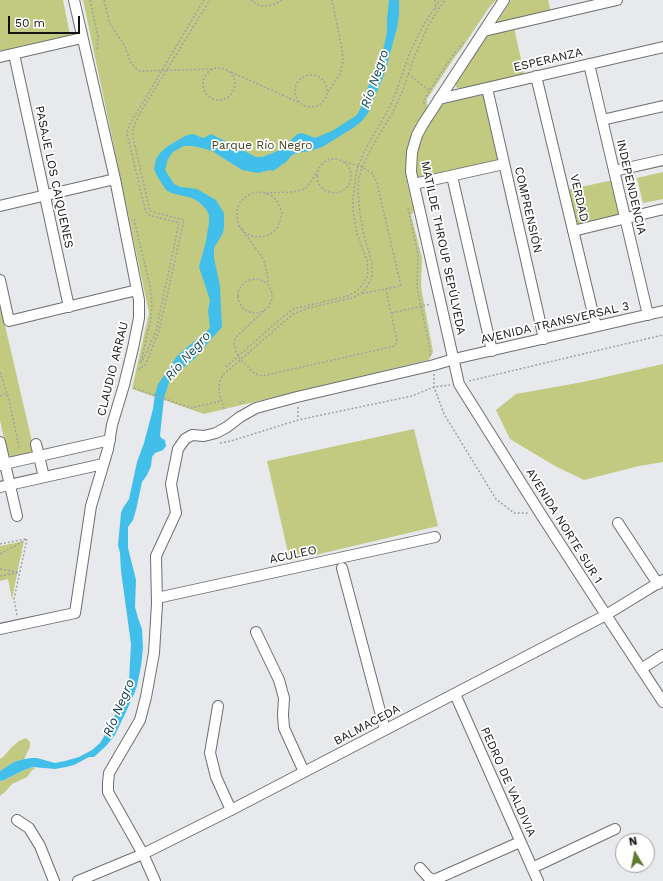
<!DOCTYPE html>
<html>
<head>
<meta charset="utf-8">
<style>
  body { margin:0 }
  #map { position:relative; width:663px; height:881px; overflow:hidden; background:#e7e9ec; font-family:"Work Sans",sans-serif }
  canvas { display:block }
  .north { position:absolute; left:615px; top:833px; width:40px; height:40px; box-sizing:border-box; background:#fff; border:1px solid #a0a0a1; border-radius:50%; rotate:350deg; font-size:11px; font-weight:700; line-height:16px; text-align:center; color:#121213 }
  .north::after { content:''; display:block; margin:auto; width:14px; height:18px; background:#5e7c31; clip-path:polygon(50% 0,100% 100%,50% 72%,0 100%) }
  .scale { position:absolute; left:8px; top:16px; width:72px; height:18px; box-sizing:border-box; border:2px solid #121213; border-top:0; padding-left:5px; font-size:12px; line-height:14px; white-space:nowrap; color:#121213; -webkit-text-stroke:3px #fff; paint-order:stroke }
</style>
</head>
<body>
<div id="map">
<canvas width="663" height="881"></canvas>
<div class="north">N</div>
<div class="scale">50 m</div>
</div>
<script>
const ctx = document.querySelector('canvas').getContext('2d');
ctx.lineJoin = 'round';
function paint(path, color) { ctx.fillStyle = color; ctx.fill(path, 'evenodd'); }
const poly = rows => new Path2D(rows.map(r => 'M' + r).join(''));
function trace(path, color, width, dash) { ctx.strokeStyle = color; ctx.lineWidth = width; ctx.lineCap = dash ? 'butt' : 'round'; ctx.setLineDash(dash || []); ctx.stroke(path); }
function label(font, color, halo, rows, align = 'center') {
  ctx.font = font + ' "Work Sans",sans-serif'; ctx.lineWidth = 3.5; ctx.setLineDash([]); ctx.textBaseline = 'middle'; ctx.strokeStyle = halo; ctx.fillStyle = color; for (const [text, x, y, turn = 0] of rows) {
    ctx.save(); ctx.translate(x, y); ctx.rotate((+turn || 0) * Math.PI / 180); ctx.textAlign = isNaN(turn) ? turn : align; if (halo) ctx.strokeText(text, 0, 0); ctx.fillText(text, 0, 0); ctx.restore();
  }
}
const green = poly([
  [0,0,63,0,70,35,0,51],
  [83,0,496,0,488,9,462,48,454,58,427,99,427,108,413,131,408,147,405,170,407,182,414,211,411,215,422,258,421,287,433,352,430,358,428,360,204,414,132,389,149,313],
  [511,0,548,0,551,12,496,24],
  [514,27,524,74,463,88,457,88,456,86,456,83,489,33],
  [482,95,484,96,500,156,496,163,419,179,417,177,416,169,417,149,419,143,423,134,442,105,446,103],
  [663,172,663,199,643,203,637,178],
  [613,180,620,215,577,226,567,190],
  [0,304,33,446,32,451,29,455,13,457,9,455,7,452,0,420],
  [663,364,663,462,639,466,584,480,555,466,510,439,496,410,516,394,583,382],
  [414,429,438,526,290,561,267,461],
  [24,541,18,569,12,599,8,579,0,581,0,546],
  [26,738,30,742,30,747,24,759,14,762,0,771,0,759,3,757,12,747,19,741],
  [33,767,35,769,32,770,27,777,12,784,6,791,0,796,0,781,4,780,24,770]
]);
const water = poly([
  [389,0,399,0,399,15,397,28,385,72,368,113,362,121,353,128,322,147,310,151,297,153,292,155,286,162,273,171,270,170,258,173,242,170,212,151,202,148,193,146,184,146,173,152,168,159,165,170,174,184,181,187,197,189,216,200,224,213,224,227,223,233,214,248,214,258,220,286,222,327,194,359,170,379,164,398,160,435,161,438,165,440,166,446,163,450,155,453,152,457,151,466,147,475,142,482,136,510,133,520,128,527,128,548,136,580,135,607,138,618,142,629,143,648,141,666,137,686,132,699,115,735,106,746,94,757,89,757,74,765,66,767,55,769,33,767,24,770,4,780,0,781,0,771,14,762,24,759,32,758,37,758,55,763,65,761,79,757,92,750,100,743,111,725,129,681,131,644,121,571,120,553,118,545,121,513,123,508,129,499,137,462,144,443,153,409,155,394,158,384,167,371,177,356,210,328,208,311,210,300,199,267,206,241,209,222,209,215,206,209,199,202,192,198,171,193,166,190,157,176,154,169,156,159,160,153,168,146,185,136,192,134,196,135,200,137,204,138,211,134,256,157,262,157,275,152,284,147,297,134,302,133,315,138,332,131,357,115,362,105,365,94,380,60,385,42,387,32,387,19]
]);
const path = poly([
  [90,0,98,37,97,51],
  [104,0,110,24,125,46,130,61,134,67,140,71,145,71,213,69],
  [251,0,255,3,261,6,268,6,275,4,282,0],
  [435,0,436,12],
  '203 84a16 16 0 1 1 32 0a16 16 0 1 1-32 0Z',
  [231,72,300,103],
  [408,74,430,91],
  '295 91a16 16 0 1 1 32 0a16 16 0 1 1-32 0Z',
  [328,92,340,74,343,62,342,49,332,0],
  [424,104,424,100,428,93,452,56,464,42],
  '317 176a17 17 0 1 1 34 0a17 17 0 1 1-34 0Z',
  [345,162,362,167,372,173,377,183,401,286,360,294],
  [266,193,292,192,302,190,307,187,319,169],
  [408,208,418,255,417,287,430,350,430,356],
  [134,219,150,286,152,304,151,318,141,362],
  [239,226,244,232,251,236,258,237,266,236,272,233,277,228,280,221,282,214,280,207,277,201,272,196,265,193,258,192,250,194,244,198,239,204,237,211,237,219,239,226,260,254,264,261,268,277,268,284],
  '238 296a17 17 0 1 1 34 0a17 17 0 1 1-34 0Z',
  [264,311,237,336,235,339,234,345,236,352,240,359,255,374,262,376,395,346,397,341,386,289],
  [392,313,431,304],
  [140,363,144,358,156,331,179,223,148,215,145,209,127,134,128,128,134,117,204,0],
  [226,367,279,320,293,309,348,296,357,291,363,284,367,277,368,271,367,260,357,234,353,211,353,199,357,168,364,152,388,110,394,98,410,52,424,24,440,0],
  [138,370,146,364,159,331,184,220,150,211,133,137,133,130,135,124,140,113,210,0],
  [0,372,9,400,19,447],
  [434,374,434,387,444,414,496,499,514,513,528,513],
  [469,381,663,335],
  [134,388,191,408,221,401],
  [0,396,7,393],
  [239,403,246,401],
  [298,407,298,419],
  [224,409,219,392,219,385,220,380,223,375,293,314,308,308,352,298,363,292,367,287,372,276,372,263,363,232,359,207,358,190,359,178,362,167,372,147,393,112,402,92,415,55,429,24,445,0],
  [220,443,231,441,298,420,412,396,434,387,450,385],
  [0,544,25,539],
  [0,554,27,539],
  [0,569,18,572],
  [0,576,20,572],
  [17,615,14,599,27,539]
]);
const minor = poly([
  [504,0,423,124,417,135,412,152,411,172,459,384,540,513,606,615,663,702],
  [484,31,617,0],
  [14,54,69,307],
  [0,57,82,38],
  [589,64,648,315],
  [536,76,596,326],
  [487,88,544,339],
  [439,99,663,47],
  [602,120,663,106],
  [614,171,663,160],
  [452,176,492,351],
  [414,184,504,164],
  [0,206,115,179],
  [573,231,663,209],
  [0,280,9,321,137,290],
  [0,442,17,516],
  [36,444,44,477],
  [0,465,110,440],
  [0,487,103,464],
  [618,523,658,584],
  [342,568,385,730],
  [157,598,435,537],
  [0,629,75,613,91,506,108,449,112,425,124,385,133,348,139,318,139,300,137,290,115,179,74,0],
  [256,632,279,680,284,698,283,715,284,728,304,772],
  [641,669,663,655],
  [455,694,538,881],
  [218,706,210,753,216,777,231,810],
  [17,820,29,828,40,846,54,881],
  [420,868,428,877,434,880,520,842],
  [532,868,615,829],
  [78,881,143,854,231,810,606,615,663,580],
  [155,881,143,854,108,792,108,783,109,773,140,720,146,697,154,653,157,604,156,556,176,513,171,484,178,449,185,439,192,435,204,436,216,433,227,427,240,417,256,408,297,397,434,365,454,359,663,311]
]);
const streetNames = [
  ["ESPERANZA",548,60,-13],
  ["PASAJE LOS CAIQUENES",54,177,78],
  ["INDEPENDENCIA",631,187,77],
  ["VERDAD",579,198,77],
  ["COMPRENSIÓN",528,210,77],
  ["MATILDE THROUP SEPÚLVEDA",443,248,78],
  ["AVENIDA TRANSVERSAL 3",555,323,-13],
  ["CLAUDIO ARRAU",113,369,-76],
  ["AVENIDA NORTE SUR 1",564,526,58],
  ["ACULEO",293,555,-12],
  ["BALMACEDA",367,725,-28],
  ["PEDRO DE VALDIVIA",508,782,66]
];
const parkNames = [
  ["Parque Río Negro",262,145]
];
const waterNames = [
  ["Río Negro",375,79,-71],
  ["Río Negro",188,356,-48],
  ["Río Negro",119,708,-67]
];
paint(green, '#c1ca80');
paint(water, '#41bfea');
trace(minor, '#6d6f71', 12);
trace(path, '#a1a3a5', 1.5, [2, 2]);
trace(minor, '#fff', 10);
label('12px', '#121213', '#fff', streetNames);
label('12px', '#3f431a', '#fff', parkNames);
label('italic 13px', '#0b4253', '#fff', waterNames);
</script>
</body>
</html>
